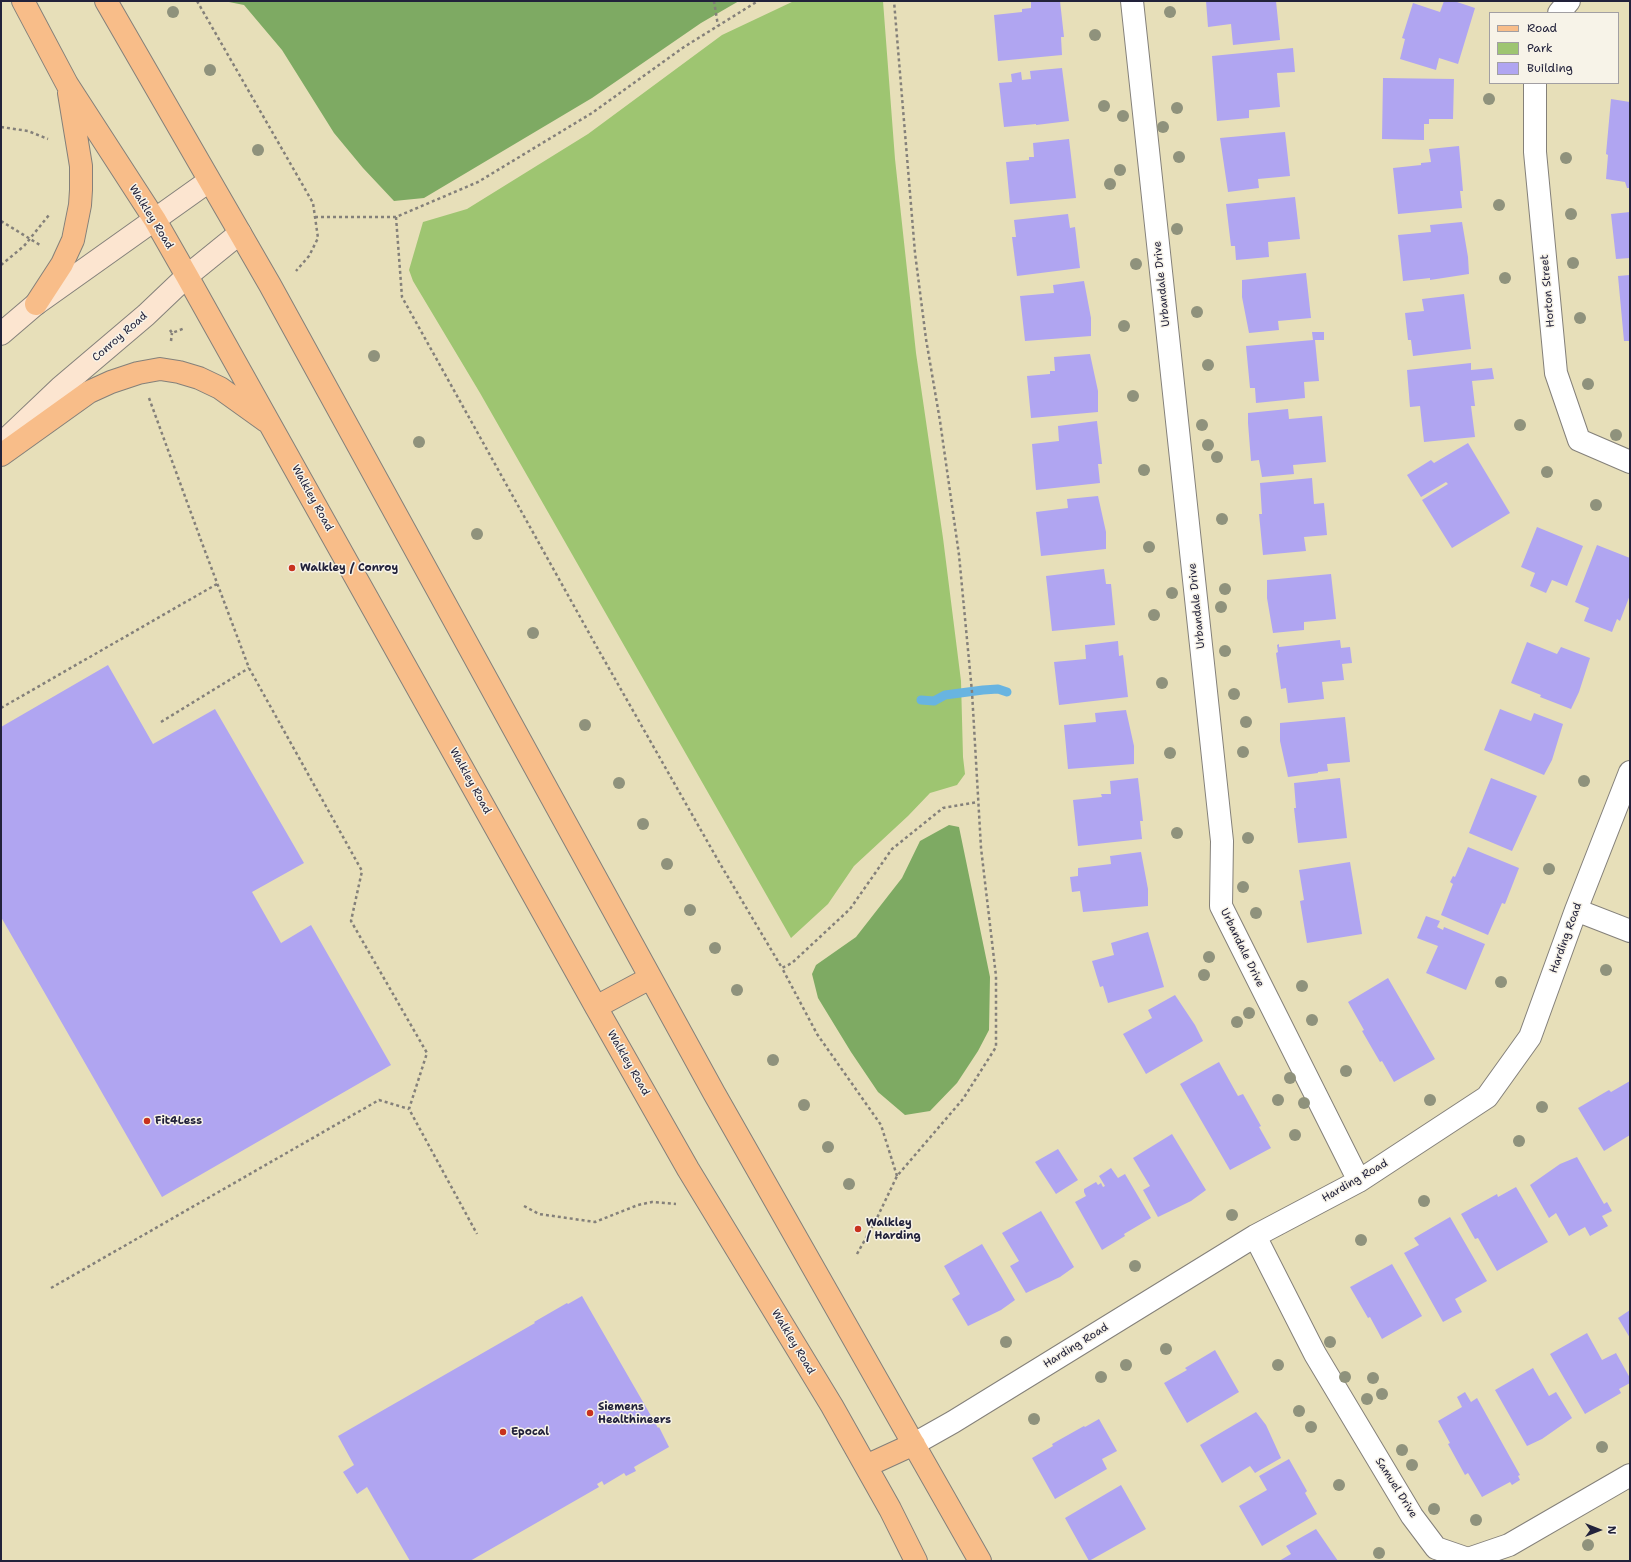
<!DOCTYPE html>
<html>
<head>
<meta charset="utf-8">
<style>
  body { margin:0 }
  #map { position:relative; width:1631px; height:1562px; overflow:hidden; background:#e7dfb9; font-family:"Shantell Sans",sans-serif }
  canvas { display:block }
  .frame { position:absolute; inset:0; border:2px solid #22223b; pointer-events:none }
  .legend { position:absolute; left:1489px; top:12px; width:130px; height:72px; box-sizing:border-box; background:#f7f3e8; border:1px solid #a29fa3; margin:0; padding:5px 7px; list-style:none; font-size:12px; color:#22223b }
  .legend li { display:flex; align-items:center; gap:8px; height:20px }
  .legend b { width:20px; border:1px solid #a29fa3 }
  .north { position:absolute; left:1579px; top:1510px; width:40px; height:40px; -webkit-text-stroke:3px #f7f3e8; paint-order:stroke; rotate:90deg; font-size:11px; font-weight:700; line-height:16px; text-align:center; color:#22223b }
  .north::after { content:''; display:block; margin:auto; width:14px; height:18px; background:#22223b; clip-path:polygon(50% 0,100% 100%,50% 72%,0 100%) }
</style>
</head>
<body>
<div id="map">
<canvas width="1631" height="1562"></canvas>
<div class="frame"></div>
<ul class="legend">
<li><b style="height:5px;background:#f8bd89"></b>Road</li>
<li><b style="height:11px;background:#9ec571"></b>Park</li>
<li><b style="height:11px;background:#b0a5f1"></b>Building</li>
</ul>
<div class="north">N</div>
</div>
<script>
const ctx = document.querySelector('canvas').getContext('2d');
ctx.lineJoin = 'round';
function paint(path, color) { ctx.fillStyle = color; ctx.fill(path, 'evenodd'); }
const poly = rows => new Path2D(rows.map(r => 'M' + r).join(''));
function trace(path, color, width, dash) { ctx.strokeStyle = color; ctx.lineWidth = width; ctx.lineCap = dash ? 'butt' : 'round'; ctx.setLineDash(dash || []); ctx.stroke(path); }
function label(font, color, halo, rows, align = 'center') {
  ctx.font = font + ' "Shantell Sans",sans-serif'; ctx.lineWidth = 3; ctx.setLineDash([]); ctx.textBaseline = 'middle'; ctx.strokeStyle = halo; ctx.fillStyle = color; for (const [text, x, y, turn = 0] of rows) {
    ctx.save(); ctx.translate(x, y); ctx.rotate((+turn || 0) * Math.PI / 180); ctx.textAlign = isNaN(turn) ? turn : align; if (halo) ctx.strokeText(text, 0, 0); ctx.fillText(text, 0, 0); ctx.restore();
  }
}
const green = poly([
  [794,1,883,1,895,159,916,353,943,538,961,681,963,757,965,774,957,785,930,793,908,816,854,866,828,904,791,938,480,393,413,281,409,270,423,222,467,209,588,134,722,35]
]);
const forest = poly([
  [224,1,739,1,701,23,592,98,424,198,394,201,363,168,334,133,282,50,244,5],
  [949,825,959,827,990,977,989,1030,978,1051,957,1083,930,1111,905,1115,878,1092,851,1052,818,998,812,974,816,965,856,937,902,878,920,841]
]);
const stream = poly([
  [921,700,934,701,945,695,983,690,998,689,1007,692]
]);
const building = poly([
  [1031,1,1060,1,1064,37,1061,37,1062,55,998,61,994,15,1022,12,1022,9,1031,8],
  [1206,1,1276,1,1280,40,1233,45,1231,24,1208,27],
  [1444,1,1454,1,1475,8,1458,64,1439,58,1436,70,1400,59,1405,39,1402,38,1413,3,1440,12],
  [1293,48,1295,72,1277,73,1280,107,1249,110,1249,118,1217,121,1212,56],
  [1062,68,1069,121,1036,125,1036,124,1004,127,999,83,1012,82,1011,74,1021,72,1022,80,1031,79,1030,71],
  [1383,78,1454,79,1453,119,1429,119,1429,124,1424,124,1424,140,1382,139],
  [1611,99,1630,102,1630,188,1627,188,1625,182,1606,179,1608,155,1606,154],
  [1285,132,1290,176,1258,179,1259,188,1228,192,1220,138],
  [1069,139,1076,198,1010,204,1006,162,1029,160,1029,157,1034,157,1033,143],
  [1459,146,1463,191,1460,191,1462,208,1398,214,1393,168,1421,165,1421,163,1431,162,1429,149],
  [1295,197,1300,239,1268,242,1269,257,1236,260,1235,246,1231,246,1226,204],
  [1630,212,1630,258,1616,259,1611,214],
  [1068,214,1070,228,1075,227,1080,268,1017,276,1012,237,1016,237,1014,220],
  [1462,222,1468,257,1469,274,1430,280,1430,278,1403,281,1398,235,1431,232,1430,225],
  [1306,273,1311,318,1278,321,1279,330,1249,333,1242,297,1242,280],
  [1630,275,1630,341,1624,341,1618,276],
  [1084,281,1091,318,1091,336,1025,341,1020,296,1054,293,1053,285],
  [1464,294,1471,349,1413,356,1411,340,1408,340,1405,313,1424,311,1422,299],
  [1312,332,1324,332,1324,340,1315,340,1319,381,1304,382,1305,398,1256,403,1255,388,1250,388,1246,346,1313,340],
  [1090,354,1098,391,1098,412,1031,418,1027,376,1050,374,1050,371,1055,371,1054,357],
  [1471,363,1471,370,1492,368,1494,379,1472,381,1475,406,1471,406,1475,437,1424,442,1420,406,1410,407,1407,370],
  [1288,409,1289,419,1322,416,1326,462,1293,465,1294,474,1262,477,1259,460,1251,461,1248,423,1248,413],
  [1097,421,1102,464,1098,464,1100,483,1036,490,1032,444,1059,441,1058,426],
  [1468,443,1510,513,1452,548,1422,500,1448,484,1446,482,1421,497,1407,475,1431,460,1434,463],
  [1312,478,1314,504,1324,503,1327,535,1304,537,1306,551,1263,555,1259,514,1262,514,1260,483],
  [1098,496,1106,532,1106,549,1041,556,1036,512,1068,508,1067,499],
  [1537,527,1583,546,1567,586,1552,580,1546,593,1530,586,1535,573,1521,567],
  [1597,545,1630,558,1630,595,1620,621,1617,619,1612,632,1584,621,1589,608,1575,602],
  [1104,569,1106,584,1111,584,1115,625,1052,631,1046,576],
  [1331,574,1336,619,1304,622,1304,630,1273,633,1267,598,1267,580],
  [1340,640,1341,648,1350,647,1352,663,1342,664,1344,680,1322,682,1324,699,1288,703,1286,688,1281,689,1276,653,1278,652,1277,645,1279,644,1279,647],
  [1118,641,1119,656,1123,655,1128,697,1059,705,1054,662,1086,659,1085,645],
  [1527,642,1557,654,1561,647,1590,658,1579,692,1571,709,1540,697,1541,695,1511,683],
  [108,665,153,744,215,709,304,863,252,892,281,943,311,925,391,1065,162,1197,1,917,1,727],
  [1500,709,1531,721,1534,713,1563,724,1552,760,1544,775,1484,750],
  [1126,710,1134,746,1134,764,1068,769,1064,725,1096,722,1095,713],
  [1345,717,1350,762,1327,764,1328,771,1318,772,1318,773,1288,777,1280,741,1280,723],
  [1138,778,1143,821,1140,821,1142,839,1078,846,1073,800,1102,797,1101,794,1111,794,1110,781],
  [1340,778,1347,838,1298,843,1294,808,1296,808,1294,783],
  [1491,778,1537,796,1512,851,1469,833],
  [1468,847,1519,868,1505,904,1502,903,1488,935,1441,915,1453,884,1450,882,1453,876,1455,877],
  [1141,852,1148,889,1148,906,1083,912,1080,891,1072,892,1070,877,1078,876,1078,868,1111,864,1110,856],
  [1350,862,1362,934,1307,943,1300,901,1304,900,1299,870],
  [1426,916,1440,921,1437,927,1443,930,1444,927,1485,944,1466,990,1426,973,1438,946,1417,938],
  [1148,932,1164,987,1108,1003,1103,986,1100,987,1092,961,1114,955,1111,943],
  [1388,978,1435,1059,1394,1082,1382,1061,1380,1062,1362,1031,1364,1030,1348,1002],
  [1175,995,1195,1025,1203,1041,1146,1074,1123,1034,1152,1018,1148,1010],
  [1219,1062,1238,1096,1243,1094,1261,1126,1259,1127,1271,1148,1230,1170,1180,1084],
  [1630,1081,1630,1135,1604,1151,1578,1108,1609,1090,1611,1092],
  [1172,1134,1206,1190,1191,1201,1158,1217,1143,1190,1150,1186,1133,1158],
  [1058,1149,1078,1180,1056,1194,1035,1162],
  [1577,1157,1604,1204,1607,1202,1612,1211,1602,1216,1608,1226,1590,1236,1585,1227,1569,1236,1556,1213,1549,1218,1530,1185,1560,1164],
  [1111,1168,1118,1178,1125,1174,1151,1218,1124,1234,1125,1236,1102,1250,1075,1202,1086,1196,1084,1192,1084,1189,1096,1182,1098,1185,1101,1183,1103,1187,1105,1186,1099,1176],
  [1516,1187,1548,1242,1497,1271,1478,1238,1475,1239,1461,1214,1497,1194,1498,1197],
  [1041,1211,1074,1267,1060,1277,1026,1293,1010,1266,1019,1261,1002,1233],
  [1450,1217,1487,1281,1455,1299,1462,1312,1443,1322,1404,1253,1419,1245,1414,1238],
  [982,1244,1015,1300,1001,1310,968,1326,952,1299,960,1294,944,1266],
  [1392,1264,1422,1316,1382,1339,1370,1317,1368,1318,1350,1287],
  [582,1296,658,1428,659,1427,669,1447,634,1467,636,1471,626,1476,624,1473,604,1485,602,1481,597,1484,599,1487,470,1561,410,1561,367,1487,357,1494,343,1472,354,1465,338,1436,535,1323,534,1322,567,1303,568,1304],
  [1630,1310,1630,1338,1618,1318],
  [1587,1333,1602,1360,1616,1353,1630,1378,1630,1383,1619,1389,1621,1393,1585,1414,1550,1354],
  [1215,1350,1239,1392,1187,1423,1164,1383,1187,1370,1185,1368],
  [1533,1368,1549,1396,1556,1392,1572,1418,1542,1439,1527,1446,1495,1390],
  [1465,1392,1471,1402,1477,1398,1520,1475,1518,1476,1520,1480,1512,1485,1510,1482,1482,1497,1468,1473,1465,1475,1448,1444,1450,1443,1438,1421,1462,1407,1457,1397],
  [1256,1412,1266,1425,1281,1458,1255,1473,1250,1466,1222,1483,1200,1445],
  [1099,1419,1117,1451,1102,1459,1107,1469,1055,1499,1032,1458,1053,1446,1052,1444,1084,1426,1085,1427],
  [1289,1459,1307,1491,1305,1493,1317,1514,1262,1546,1239,1506,1267,1490,1259,1476],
  [1121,1485,1146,1529,1089,1561,1065,1518],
  [1316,1529,1338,1561,1279,1561,1291,1554,1286,1546]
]);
const path = poly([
  [197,1,313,203,318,238,309,256,296,271],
  [714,1,718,26],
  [1,127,28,131,48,139],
  [315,217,396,217,478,182,592,113,684,47,758,1],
  [396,217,402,297,594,642,719,862,782,968],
  [1,221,40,245],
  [1,265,24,246,49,215],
  [170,330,172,333,185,328],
  [171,341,172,333],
  [149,398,202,543,249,668,362,871,351,921,427,1053,409,1109,477,1234],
  [1,708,217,584],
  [161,722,249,668],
  [897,1176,881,1125,817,1034,782,968,792,963,850,909,892,849,943,808,978,802],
  [524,1206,539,1214,595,1222,638,1205,652,1202,676,1204],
  [857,1254,876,1220,897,1176,963,1099,996,1047,996,976,981,848,972,692,959,555,940,421,926,339,915,253,894,1],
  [51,1288,379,1100,409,1109]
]);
const street = poly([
  [1132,1,1222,841,1221,906,1359,1181],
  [1559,13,1569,1],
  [1535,83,1535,152,1556,373,1579,440,1630,462],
  [1576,910,1630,931],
  [1255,1236,1315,1354,1412,1516,1436,1548,1468,1559,1509,1545,1630,1475],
  [914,1444,953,1422,1255,1236,1359,1181,1487,1097,1530,1037,1576,910,1630,772]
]);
const secondary = poly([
  [1,334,36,304,209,181],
  [1,444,60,388,146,315,187,276,240,233]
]);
const primary = poly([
  [23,1,67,84,155,220,187,276,596,1007,688,1169,832,1406,890,1509,916,1561],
  [106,1,270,285,714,1093,980,1561],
  [36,304,62,264,73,240,80,205,81,190,81,166,69,93],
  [1,455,89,392,111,382,138,373,160,369,179,372,199,378,220,388,266,421],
  [596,1007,650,978],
  [866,1466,914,1444]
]);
const trees = [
  [173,12],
  [1170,12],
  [1095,35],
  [210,70],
  [1489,99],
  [1104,106],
  [1177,108],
  [1123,116],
  [1163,127],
  [258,150],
  [1179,157],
  [1566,158],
  [1120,170],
  [1110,184],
  [1499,205],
  [1571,214],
  [1177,229],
  [1573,263],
  [1136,264],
  [1505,278],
  [1197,312],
  [1580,318],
  [1124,326],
  [374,356],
  [1208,365],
  [1588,384],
  [1133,396],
  [1202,425],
  [1520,425],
  [1616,435],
  [419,442],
  [1208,445],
  [1217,457],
  [1144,470],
  [1547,472],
  [1596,505],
  [1222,519],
  [477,534],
  [1149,547],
  [1225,589],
  [1172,593],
  [1221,607],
  [1154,615],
  [533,633],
  [1225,651],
  [1162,683],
  [1234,694],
  [1246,722],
  [585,725],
  [1243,752],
  [1170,753],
  [1584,781],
  [619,783],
  [643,824],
  [1177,833],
  [1248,838],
  [667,864],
  [1549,869],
  [1243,887],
  [690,910],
  [1256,913],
  [715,948],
  [1209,957],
  [1606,970],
  [1204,975],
  [1501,982],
  [1302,986],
  [737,990],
  [1249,1013],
  [1312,1020],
  [1237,1022],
  [773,1060],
  [1346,1071],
  [1290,1078],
  [1278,1100],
  [1430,1100],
  [1304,1103],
  [804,1105],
  [1542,1107],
  [1295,1135],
  [1519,1141],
  [828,1147],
  [849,1184],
  [1424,1201],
  [1232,1215],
  [1361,1240],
  [1135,1266],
  [1006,1342],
  [1330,1342],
  [1166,1349],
  [1126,1365],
  [1278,1365],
  [1101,1377],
  [1345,1377],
  [1373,1378],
  [1382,1394],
  [1367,1399],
  [1299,1411],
  [1034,1419],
  [1311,1427],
  [1602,1447],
  [1402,1450],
  [1412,1465],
  [1339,1485],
  [1434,1509],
  [1476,1520],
  [1588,1545],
  [1379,1553]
];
const markers = [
  [292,568,4,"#c8321e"],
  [147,1121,4,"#c8321e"],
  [858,1229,4,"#c8321e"],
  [590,1413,4,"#c8321e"],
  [503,1432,4,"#c8321e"]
];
const streetNames = [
  ["Walkley Road",151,217,58],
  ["Urbandale Drive",1162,284,-96],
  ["Horton Street",1548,291,-95],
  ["Conroy Road",120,337,-41],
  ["Walkley Road",312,498,61],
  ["Urbandale Drive",1197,606,-96],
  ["Walkley Road",470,781,61],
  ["Harding Road",1566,938,-70],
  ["Urbandale Drive",1242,948,64],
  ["Walkley Road",628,1063,60],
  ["Harding Road",1355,1181,-30],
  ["Walkley Road",793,1342,59],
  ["Harding Road",1076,1346,-32],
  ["Samuel Drive",1396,1488,58]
];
const poiNames = [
  ["Walkley / Conroy",300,568],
  ["Fit4Less",155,1121],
  ["Walkley",866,1223],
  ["/ Harding",866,1236],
  ["Siemens",598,1407],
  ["Healthineers",598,1420],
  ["Epocal",511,1432]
];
paint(green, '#9ec571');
paint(forest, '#7eaa63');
trace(stream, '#68b4e1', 9);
paint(building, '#b0a5f1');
trace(street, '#84807a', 24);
trace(secondary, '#84807a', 24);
trace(primary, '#84807a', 24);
trace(path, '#84807a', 2.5, [3, 3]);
trace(street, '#fff', 22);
trace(secondary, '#fce5d0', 22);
trace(primary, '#f8bd89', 22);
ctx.fillStyle = '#8f927c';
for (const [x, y] of trees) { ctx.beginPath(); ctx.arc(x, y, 6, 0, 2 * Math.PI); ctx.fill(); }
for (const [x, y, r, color] of markers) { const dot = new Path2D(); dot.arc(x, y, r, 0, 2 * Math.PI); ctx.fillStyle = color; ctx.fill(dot); trace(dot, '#f7f3e8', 1.5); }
label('11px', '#22223b', '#f7f3e8', streetNames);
label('bold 11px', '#22223b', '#f7f3e8', poiNames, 'left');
</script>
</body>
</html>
